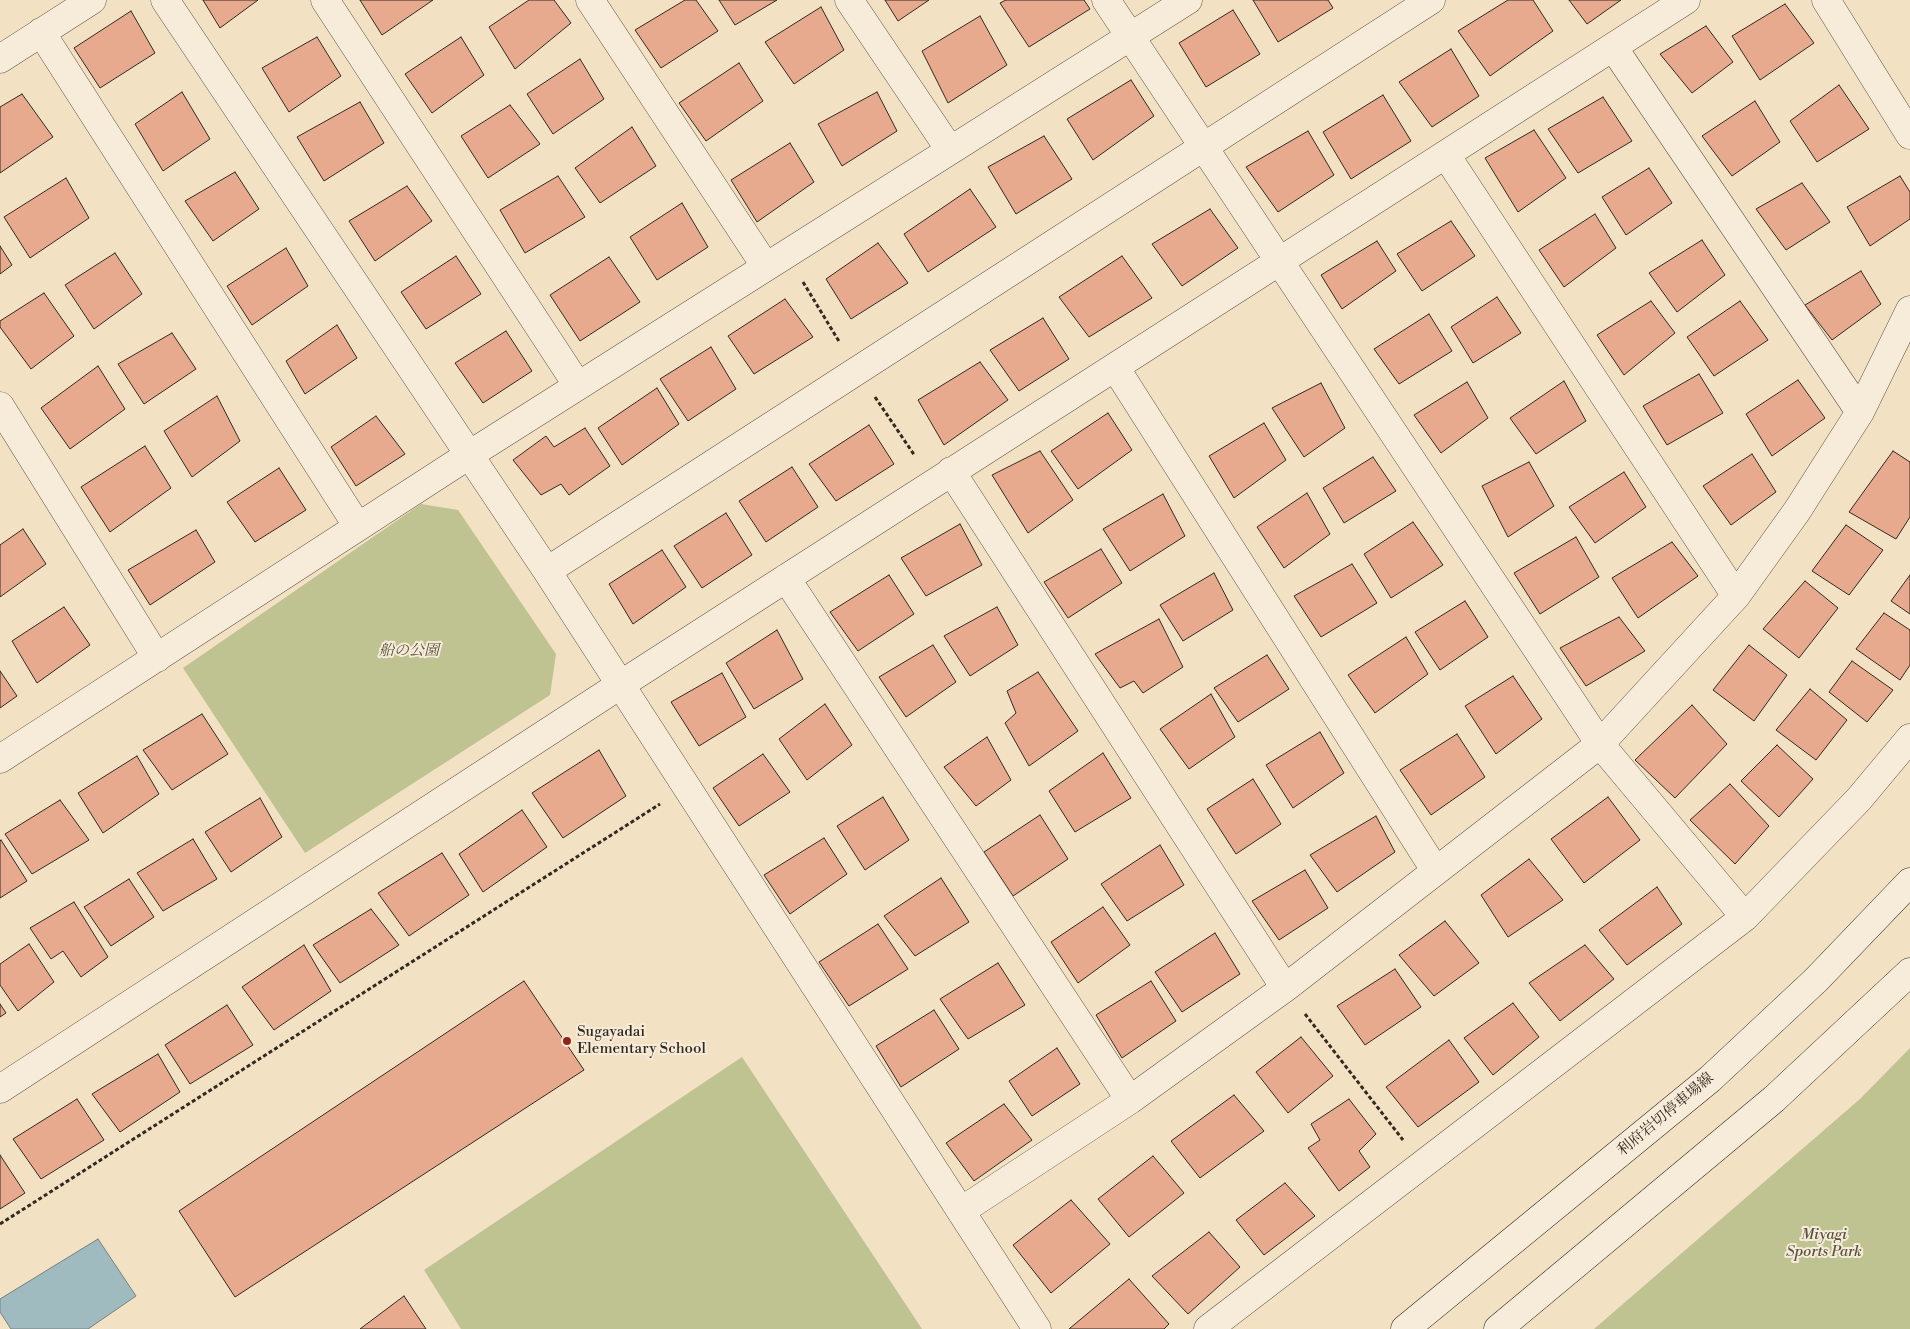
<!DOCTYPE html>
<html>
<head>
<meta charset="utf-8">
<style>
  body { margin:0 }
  canvas { display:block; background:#f3e1c4 }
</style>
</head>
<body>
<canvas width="1910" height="1329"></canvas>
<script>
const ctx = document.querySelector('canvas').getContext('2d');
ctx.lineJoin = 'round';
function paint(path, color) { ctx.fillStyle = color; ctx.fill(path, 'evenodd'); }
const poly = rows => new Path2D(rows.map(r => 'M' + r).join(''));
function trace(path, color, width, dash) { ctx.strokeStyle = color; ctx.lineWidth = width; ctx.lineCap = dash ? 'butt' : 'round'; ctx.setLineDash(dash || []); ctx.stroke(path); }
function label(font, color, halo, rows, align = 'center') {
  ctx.font = font + ' "Libre Bodoni","Noto Serif JP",serif'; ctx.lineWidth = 4; ctx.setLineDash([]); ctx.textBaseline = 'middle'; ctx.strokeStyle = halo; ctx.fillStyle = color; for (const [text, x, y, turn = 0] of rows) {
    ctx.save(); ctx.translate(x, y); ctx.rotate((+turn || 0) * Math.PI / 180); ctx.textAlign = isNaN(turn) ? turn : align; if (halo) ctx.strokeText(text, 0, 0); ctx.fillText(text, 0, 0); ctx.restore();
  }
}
const green = poly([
  [421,504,458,510,556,654,550,695,305,853,183,668],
  [1910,1048,1910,1329,1594,1329,1860,1099],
  [742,1057,922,1329,461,1329,424,1270]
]);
const water = poly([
  [98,1239,136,1296,88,1329,11,1329,0,1312,0,1299,98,1239]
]);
const building = poly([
  [203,0,258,0,220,28,203,0],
  [360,0,433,0,382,35,360,0],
  [529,0,554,0,571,23,515,69,489,27,529,0],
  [685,0,696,0,718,31,661,68,635,30,685,0],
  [719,0,777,0,735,25,719,0],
  [885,0,929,0,898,21,885,0],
  [1006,0,1084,0,1090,9,1029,47,1000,3,1006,0],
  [1253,0,1328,0,1333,8,1278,42,1253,0],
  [1508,0,1533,0,1553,31,1490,76,1458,31,1508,0],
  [1569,0,1621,0,1587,24,1569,0],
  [1785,4,1814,43,1760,80,1732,36,1785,4],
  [821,7,844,50,794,84,765,42,821,7],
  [1233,10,1260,54,1206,87,1179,43,1233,10],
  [131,11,155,53,100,88,74,48,131,11],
  [980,16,1007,65,948,103,922,51,980,16],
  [1706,26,1733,62,1692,93,1660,54,1706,26],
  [317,37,341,76,289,112,262,68,317,37],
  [461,37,484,75,432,113,405,74,461,37],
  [1451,49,1479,96,1432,127,1399,82,1451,49],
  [580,59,604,99,553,134,527,94,580,59],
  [739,63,763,101,706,141,679,103,739,63],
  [1131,80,1154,116,1093,160,1067,119,1131,80],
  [1839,85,1869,129,1817,162,1790,121,1839,85],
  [182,92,210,139,163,171,135,124,182,92],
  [877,92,897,131,842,166,818,124,877,92],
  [22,94,53,137,0,173,0,107,22,94],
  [1383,95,1411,141,1351,179,1323,132,1383,95],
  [1603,97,1632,141,1578,173,1548,129,1603,97],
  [1755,101,1780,142,1732,176,1702,136,1755,101],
  [360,102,384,143,324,181,297,137,360,102],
  [510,105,540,144,488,178,461,136,510,105],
  [632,127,656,166,600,203,575,168,632,127],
  [1534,130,1566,178,1518,212,1485,158,1534,130],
  [1308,131,1334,175,1278,212,1246,167,1308,131],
  [1044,136,1072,179,1016,214,988,167,1044,136],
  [790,143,814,182,757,222,731,180,790,143],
  [1649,168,1672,203,1626,235,1602,197,1649,168],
  [235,172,259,209,213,241,185,201,235,172],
  [558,176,585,217,525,253,500,210,558,176],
  [1900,176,1910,192,1910,219,1870,246,1847,207,1900,176],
  [66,178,89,218,30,258,4,217,66,178],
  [1802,183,1830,222,1786,250,1756,209,1802,183],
  [407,186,432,221,375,261,349,221,407,186],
  [970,189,996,227,928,272,904,234,970,189],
  [682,203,708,247,657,280,630,237,682,203],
  [1210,209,1238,248,1182,286,1152,244,1210,209],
  [1595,214,1616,248,1564,287,1539,250,1595,214],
  [1451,221,1475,256,1422,291,1397,254,1451,221],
  [1702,240,1725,275,1677,312,1649,273,1702,240],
  [1377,241,1396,271,1342,309,1321,275,1377,241],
  [878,243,908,283,851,319,826,279,878,243],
  [0,246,12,265,0,274,0,246],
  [286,248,308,286,252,325,227,286,286,248],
  [115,253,142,294,94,329,65,285,115,253],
  [456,256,481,294,426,329,401,292,456,256],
  [1122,256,1152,298,1089,337,1059,297,1122,256],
  [609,257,640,302,580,341,550,295,609,257],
  [1861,271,1881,304,1832,340,1805,305,1861,271],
  [44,293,74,336,31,369,0,327,0,321,44,293],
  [1497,297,1521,333,1473,363,1451,327,1497,297],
  [785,299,813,337,754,374,728,336,785,299],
  [1651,301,1675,333,1624,375,1597,335,1651,301],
  [1740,301,1768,340,1714,376,1687,337,1740,301],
  [1429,314,1452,351,1399,384,1374,349,1429,314],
  [1043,318,1069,359,1019,391,990,350,1043,318],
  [337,325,357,358,305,394,286,361,337,325],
  [506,331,532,371,483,403,455,363,506,331],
  [172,333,196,369,144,404,118,364,172,333],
  [711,347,736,389,688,421,660,379,711,347],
  [980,362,1008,400,944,445,918,400,980,362],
  [98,366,125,409,70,449,41,408,98,366],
  [1699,374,1723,413,1667,445,1643,406,1699,374],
  [1798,380,1825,418,1772,456,1746,414,1798,380],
  [1564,381,1586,421,1536,454,1510,418,1564,381],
  [1467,382,1488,418,1441,453,1414,415,1467,382],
  [1321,383,1345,428,1304,457,1272,408,1321,383],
  [657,388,679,424,622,465,598,428,657,388],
  [217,396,240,441,192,477,164,431,217,396],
  [1108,413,1132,450,1078,489,1051,451,1108,413],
  [376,416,405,454,356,486,331,447,376,416],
  [1264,423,1286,460,1234,498,1209,456,1264,423],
  [869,425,894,464,836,501,809,464,869,425],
  [585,428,610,466,569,495,561,484,541,495,513,460,546,436,554,447,585,428],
  [145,446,171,488,110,532,81,487,145,446],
  [1040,451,1073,500,1028,533,992,475,1040,451],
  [1893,451,1910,462,1910,517,1896,539,1849,512,1893,451],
  [1752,454,1776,492,1731,525,1703,486,1752,454],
  [1373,457,1396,491,1344,523,1323,488,1373,457],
  [1529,462,1554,506,1508,537,1482,486,1529,462],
  [792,467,818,507,766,542,739,501,792,467],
  [279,468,306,510,255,542,227,502,279,468],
  [1624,472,1646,507,1595,543,1569,507,1624,472],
  [1307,493,1330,534,1284,568,1257,527,1307,493],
  [1163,494,1185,536,1130,571,1103,529,1163,494],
  [726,513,752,555,702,588,674,546,726,513],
  [1413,522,1443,565,1391,598,1364,554,1413,522],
  [960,524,982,565,926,596,901,558,960,524],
  [1846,525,1883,550,1849,595,1812,571,1846,525],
  [23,529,46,564,0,597,0,545,23,529],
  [196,530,215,562,150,605,128,570,196,530],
  [1576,537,1599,577,1540,614,1514,573,1576,537],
  [1672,542,1698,576,1638,618,1612,578,1672,542],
  [1101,549,1122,583,1068,618,1044,582,1101,549],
  [662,550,686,587,633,624,609,584,662,550],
  [1352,564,1377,603,1321,637,1294,596,1352,564],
  [1214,573,1233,610,1183,641,1160,605,1214,573],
  [889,575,914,614,858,651,830,612,889,575],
  [1910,575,1910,614,1891,601,1910,575],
  [1805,581,1838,608,1799,658,1763,629,1805,581],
  [1465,601,1488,637,1440,670,1415,632,1465,601],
  [64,607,90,645,37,683,12,641,64,607],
  [997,607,1018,645,970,676,944,636,997,607],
  [1884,613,1910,630,1910,665,1900,680,1856,649,1884,613],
  [1619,617,1645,651,1586,686,1560,648,1619,617],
  [1159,619,1183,667,1143,693,1134,681,1120,688,1095,654,1159,619],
  [777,630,803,679,754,709,726,663,777,630],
  [1406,637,1428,674,1375,713,1348,675,1406,637],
  [933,645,956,682,906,717,879,677,933,645],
  [1749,645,1787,675,1754,721,1713,690,1749,645],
  [1267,655,1289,689,1238,722,1214,688,1267,655],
  [1852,661,1893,690,1867,722,1829,692,1852,661],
  [0,671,17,696,0,708,0,671],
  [1038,672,1078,731,1029,766,1005,723,1016,713,1007,691,1038,672],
  [722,673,746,717,699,746,671,702,722,673],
  [1513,676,1542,719,1496,754,1465,706,1513,676],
  [1810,689,1847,720,1816,760,1776,730,1810,689],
  [1211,694,1235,737,1189,769,1160,729,1211,694],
  [825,704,852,745,807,780,779,739,825,704],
  [1692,705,1727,744,1675,798,1635,760,1692,705],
  [202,714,228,754,172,790,143,750,202,714],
  [1320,732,1344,773,1293,808,1266,765,1320,732],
  [1457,734,1485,777,1431,815,1400,770,1457,734],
  [987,737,1011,780,976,806,944,767,987,737],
  [1777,745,1813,779,1779,817,1741,781,1777,745],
  [599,750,626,796,563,838,532,793,599,750],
  [1103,753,1131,798,1075,832,1049,791,1103,753],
  [763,754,790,792,739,826,713,788,763,754],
  [137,756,159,794,103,833,78,793,137,756],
  [1253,779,1281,824,1236,854,1207,809,1253,779],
  [1730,784,1769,826,1735,864,1690,820,1730,784],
  [883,797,909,840,865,870,837,826,883,797],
  [1608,797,1640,840,1584,883,1551,839,1608,797],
  [260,798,282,837,231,872,205,832,260,798],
  [60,800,89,840,32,874,5,834,60,800],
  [522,810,547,847,483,892,459,854,522,810],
  [1040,815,1068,859,1013,896,984,852,1040,815],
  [1376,816,1395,852,1337,892,1310,855,1376,816],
  [824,838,847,874,790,914,764,875,824,838],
  [193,839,217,879,163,911,137,873,193,839],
  [1,840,27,881,0,898,0,841,1,840],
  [1160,845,1184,885,1127,921,1101,884,1160,845],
  [442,853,469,895,409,936,378,893,442,853],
  [1529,859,1563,900,1508,937,1481,895,1529,859],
  [1305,870,1328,908,1279,940,1252,901,1305,870],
  [941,878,969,922,915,956,884,916,941,878],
  [129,879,154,917,111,946,84,907,129,879],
  [1657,887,1682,924,1627,965,1599,930,1657,887],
  [74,902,108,957,81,977,63,951,51,959,30,928,74,902],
  [1103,907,1130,945,1078,983,1051,942,1103,907],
  [371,909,399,945,340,983,313,945,371,909],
  [1445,921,1479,963,1434,996,1399,955,1445,921],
  [878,924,908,969,849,1006,819,962,878,924],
  [1215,933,1240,974,1182,1012,1155,972,1215,933],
  [29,944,54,982,18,1011,0,985,0,964,29,944],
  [304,945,331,991,274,1030,242,987,304,945],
  [1585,945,1614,979,1560,1021,1529,983,1585,945],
  [998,963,1025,1005,968,1039,940,999,998,963],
  [1395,969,1421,1007,1365,1045,1337,1006,1395,969],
  [524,981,584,1070,235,1297,179,1211,524,981],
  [1151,981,1176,1021,1122,1058,1096,1015,1151,981],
  [1513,1003,1539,1037,1493,1075,1464,1038,1513,1003],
  [0,1004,6,1013,0,1017,0,1004],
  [227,1005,253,1045,190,1084,165,1045,227,1005],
  [934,1010,959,1049,901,1087,876,1046,934,1010],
  [1301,1037,1333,1076,1288,1113,1256,1072,1301,1037],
  [1449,1040,1479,1082,1418,1127,1386,1087,1449,1040],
  [1057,1048,1080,1084,1032,1116,1009,1081,1057,1048],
  [158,1054,180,1092,120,1132,92,1094,158,1054],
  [1234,1095,1264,1131,1200,1178,1171,1141,1234,1095],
  [77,1099,104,1140,41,1179,13,1139,77,1099],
  [1349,1099,1376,1134,1359,1151,1370,1167,1339,1191,1308,1148,1320,1140,1311,1124,1349,1099],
  [1004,1104,1032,1140,974,1181,946,1143,1004,1104],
  [0,1155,25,1193,0,1209,0,1155],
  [1153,1156,1184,1193,1129,1237,1098,1199,1153,1156],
  [1285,1183,1315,1216,1264,1255,1236,1220,1285,1183],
  [1071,1200,1110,1244,1051,1293,1013,1245,1071,1200],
  [1209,1232,1240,1267,1188,1314,1152,1276,1209,1232],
  [1129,1279,1169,1324,1164,1329,1069,1329,1129,1279],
  [404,1296,426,1329,360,1329,404,1296]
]);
const path = poly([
  [803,282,840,343],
  [875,397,915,456],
  [1305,1014,1403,1140],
  [0,1224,660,804]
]);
const minor = poly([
  [325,0,578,386],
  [590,0,766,267],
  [849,0,950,150],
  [1106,0,1600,744,1745,917],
  [1826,0,1910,135],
  [41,32,358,527],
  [1613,47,1860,412],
  [0,59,92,0],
  [1446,155,1736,596],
  [1115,367,1435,870],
  [0,406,157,658],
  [951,471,1285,988],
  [786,578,1130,1100],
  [0,759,469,455,1188,0],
  [0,1089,620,685,1686,0],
  [961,1211,1130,1100,1285,988,1600,744,1736,596,1797,511,1860,412,1910,310],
  [1208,1329,1745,917,1859,799,1910,738]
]);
const tertiary = poly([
  [165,0,547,571,1037,1329],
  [547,571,1431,0]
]);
const secondary = poly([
  [1405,1329,1710,1079,1816,980,1910,882],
  [1498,1329,1774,1099,1910,972]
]);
const markers = [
  [567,1041,5,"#8f2418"]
];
const parkNames = [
  ["船の公園",409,651],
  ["Miyagi",1824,1235],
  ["Sports Park",1824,1252]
];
const poiNames = [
  ["Sugayadai",577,1032],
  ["Elementary School",577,1049]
];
const streetNames = [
  ["利府岩切停車場線",1666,1115,-40]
];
paint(green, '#bfc291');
paint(water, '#a0bbbf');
trace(water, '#74817f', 1);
paint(building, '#e7aa8f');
trace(building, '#332a20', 1);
trace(minor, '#635849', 29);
trace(tertiary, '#635849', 29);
trace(secondary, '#332a20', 29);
trace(path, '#332a20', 3, [4, 2.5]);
trace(minor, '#f7ecd9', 28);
trace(tertiary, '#f7ecd9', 28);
trace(secondary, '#f7ecd9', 28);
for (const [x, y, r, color] of markers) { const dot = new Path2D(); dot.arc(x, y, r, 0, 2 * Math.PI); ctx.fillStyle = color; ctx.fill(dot); trace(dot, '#f7ecd9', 2); }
label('italic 15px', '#56503c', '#f7ecd9', parkNames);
label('15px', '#332a20', '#f7ecd9', poiNames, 'left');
label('15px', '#332a20', '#f7ecd9', streetNames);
</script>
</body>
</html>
